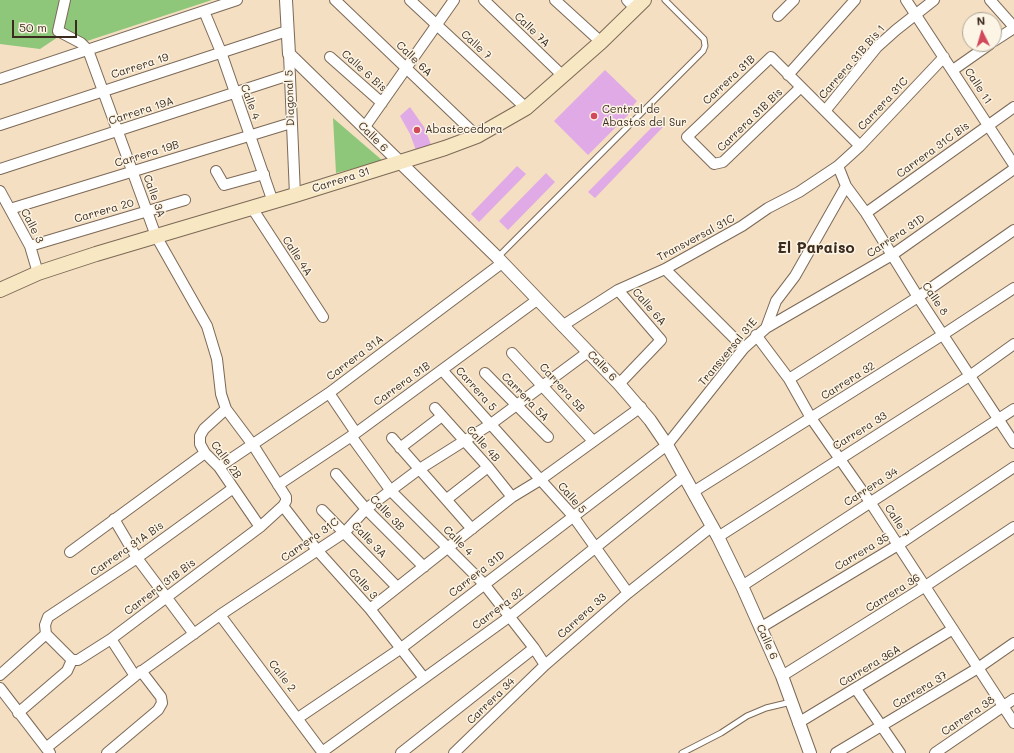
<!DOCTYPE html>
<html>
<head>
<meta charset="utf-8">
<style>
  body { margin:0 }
  #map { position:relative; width:1014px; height:753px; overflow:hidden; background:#f4dfc2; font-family:Mali,sans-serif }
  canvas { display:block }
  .north { position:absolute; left:962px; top:12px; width:40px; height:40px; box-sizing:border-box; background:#fcf5e5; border:1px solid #afa495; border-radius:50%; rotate:355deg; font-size:11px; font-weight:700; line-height:16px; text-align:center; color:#3b2a1e }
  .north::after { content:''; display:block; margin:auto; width:14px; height:18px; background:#d1495b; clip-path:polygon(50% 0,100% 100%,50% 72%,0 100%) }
  .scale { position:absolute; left:12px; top:20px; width:65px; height:18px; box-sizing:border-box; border:2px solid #3b2a1e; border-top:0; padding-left:5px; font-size:12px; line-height:14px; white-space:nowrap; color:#3b2a1e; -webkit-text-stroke:3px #fcf5e5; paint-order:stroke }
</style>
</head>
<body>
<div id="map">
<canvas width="1014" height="753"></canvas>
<div class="north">N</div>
<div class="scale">50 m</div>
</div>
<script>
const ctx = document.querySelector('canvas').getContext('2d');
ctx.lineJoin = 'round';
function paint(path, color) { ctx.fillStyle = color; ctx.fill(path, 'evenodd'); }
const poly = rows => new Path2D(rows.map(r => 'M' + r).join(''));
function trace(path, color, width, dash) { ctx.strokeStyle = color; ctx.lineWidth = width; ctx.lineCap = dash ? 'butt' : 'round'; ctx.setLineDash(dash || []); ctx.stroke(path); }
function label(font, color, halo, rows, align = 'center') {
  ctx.font = font + ' Mali,sans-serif'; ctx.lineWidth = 3; ctx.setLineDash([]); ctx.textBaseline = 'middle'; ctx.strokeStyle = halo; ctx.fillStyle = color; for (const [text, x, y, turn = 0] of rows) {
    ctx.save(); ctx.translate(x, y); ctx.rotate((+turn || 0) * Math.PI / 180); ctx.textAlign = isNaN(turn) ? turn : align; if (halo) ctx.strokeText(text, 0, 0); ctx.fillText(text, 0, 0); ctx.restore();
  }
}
const green = poly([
  [0,0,212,0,81,43,58,37,40,49,0,44],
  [333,118,383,161,336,173]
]);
const building = poly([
  [605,70,637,101,631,108,633,110,588,155,554,121],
  [410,107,424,127,432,147,417,153,410,134,400,116],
  [657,122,663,127,595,198,588,192],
  [517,166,526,174,479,222,471,214],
  [546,173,555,182,508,230,499,221]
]);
const service = poly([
  [498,257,703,51,705,46,704,39,665,0],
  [682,753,721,733,747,716,766,708,791,702]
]);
const minor = poly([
  [65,0,58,31,81,43,88,50,156,236,207,326,217,359,221,394,226,409,253,445,286,497,286,501,283,506,260,527,111,639,78,660,72,660],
  [335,0,477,136],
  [410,0,526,108],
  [484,0,563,76],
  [555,0,601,42],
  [627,0,635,8],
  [906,0,1014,165],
  [990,0,1014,27],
  [204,11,221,52,273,202],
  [778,16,794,0],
  [994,41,1014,28],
  [289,54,295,195],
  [330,57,382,103],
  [953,70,990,44],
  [788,75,855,0],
  [0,79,237,0],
  [801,87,723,162,714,164,687,137,771,57,860,146],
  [825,111,877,47,896,30,934,0],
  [0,125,287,31],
  [364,128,454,0],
  [838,166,846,186,866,213,918,297,1014,443],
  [0,169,289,75],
  [216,171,224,185,264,174],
  [0,191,30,246,38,273],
  [252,208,323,317],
  [10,209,291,123],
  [866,213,1014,107],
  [30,246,185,200],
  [665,269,744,348],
  [618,290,661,340,619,384],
  [562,326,618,290,665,269,742,226,768,208,799,192,838,166,860,146,944,57],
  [766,328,892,255,1014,169],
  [756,335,789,379,811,418,870,502,1014,723],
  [512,353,593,441],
  [442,370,573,516,628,593],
  [485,373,548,437],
  [789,379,918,297,1014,230],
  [329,393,356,433],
  [435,408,488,467,512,497],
  [226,409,204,429,200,436,200,444,205,453,219,467,260,527],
  [351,436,391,491,484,584,534,648,545,665],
  [392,438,472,529],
  [400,448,442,416],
  [219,467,329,393,502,263],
  [336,474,366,509,424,567],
  [278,485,356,433,537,300],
  [693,492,944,334,1014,288],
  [447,499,488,467],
  [283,506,317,550,370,609,424,678],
  [322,510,397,587],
  [114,519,137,558,194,634],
  [718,537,971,375,1014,344],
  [70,552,205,453],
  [742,586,1014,409],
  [370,609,512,497,540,480,641,407],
  [220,615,323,753],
  [760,628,898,545,1014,467],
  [46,634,45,625,48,617,137,558,232,489],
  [46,634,72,660],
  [111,639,135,676],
  [0,675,46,634],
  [782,676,924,587,1014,527],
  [0,688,50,753],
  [856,689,900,753],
  [18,713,67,671,72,660],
  [298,718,400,649,667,445,744,348,766,328,776,301,795,276,846,186],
  [798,723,953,629],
  [46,748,135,676,220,615,345,532,366,509,418,470,491,424,588,352],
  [322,752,509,617,683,477],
  [107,753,158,710,162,703,161,697,141,671],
  [401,753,534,648],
  [454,753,545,665,628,593,711,527],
  [836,753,978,668,1014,643],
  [935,753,1014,699]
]);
const tertiary = poly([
  [286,0,289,54,497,257,619,384,650,420,667,445,718,537,742,586,782,676,810,753]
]);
const secondary = poly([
  [0,290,38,273,96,254,295,195,445,148,477,136,526,108,601,42,644,0]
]);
const markers = [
  [594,116,4,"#d1495b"],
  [417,130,4,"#d1495b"]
];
const streetNames = [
  ["Calle 7A",532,30,44],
  ["Calle 7",476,45,43],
  ["Calle 6A",414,59,44],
  ["Carrera 31B Bis 1",852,62,-49],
  ["Carrera 19",140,66,-18],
  ["Calle 6 Bis",364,71,42],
  ["Carrera 31B",729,80,-43],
  ["Calle 11",978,86,57],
  ["Diagonal 5",290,98,-92],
  ["Calle 4",250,102,70],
  ["Carrera 31C",883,104,-47],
  ["Carrera 19A",141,111,-18],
  ["Carrera 31B Bis",750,120,-44],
  ["Calle 6",373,137,45],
  ["Carrera 31C Bis",933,150,-36],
  ["Carrera 19B",147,154,-17],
  ["Carrera 31",341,180,-18],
  ["Calle 3A",154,196,70],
  ["Carrera 20",104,211,-16],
  ["Calle 3",32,226,63],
  ["Carrera 31D",896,236,-34],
  ["Transversal 31C",696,238,-28],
  ["Calle 4A",297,256,57],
  ["Calle 8",935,299,56],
  ["Calle 6A",649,307,49],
  ["Transversal 31E",728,352,-50],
  ["Carrera 31A",355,358,-37],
  ["Calle 6",602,366,46],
  ["Carrera 32",848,381,-32],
  ["Carrera 31B",402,384,-36],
  ["Carrera 5B",562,388,48],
  ["Carrera 5",476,389,48],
  ["Carrera 5A",525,397,46],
  ["Carrera 33",860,431,-32],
  ["Calle 4B",483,444,48],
  ["Calle 2B",226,460,54],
  ["Carrera 34",871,487,-33],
  ["Calle 5",572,498,49],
  ["Calle 3B",387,513,46],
  ["Calle 7",897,521,57],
  ["Carrera 31C",310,540,-35],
  ["Calle 3A",369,540,46],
  ["Calle 4",458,541,45],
  ["Carrera 31A Bis",127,549,-35],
  ["Carrera 35",862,552,-31],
  ["Carrera 31D",477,574,-38],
  ["Calle 3",363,584,48],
  ["Carrera 31B Bis",160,587,-37],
  ["Carrera 36",893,593,-32],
  ["Carrera 32",498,609,-37],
  ["Carrera 33",582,616,-42],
  ["Calle 6",767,642,66],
  ["Carrera 36A",870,666,-31],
  ["Calle 2",282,676,53],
  ["Carrera 37",920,690,-31],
  ["Carrera 34",491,701,-44],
  ["Carrera 38",968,716,-34]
];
const poiNames = [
  ["Central de",602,110],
  ["Abastos del Sur",602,123],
  ["Abastecedora",425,130]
];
const districtNames = [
  ["El Paraiso",816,248]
];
paint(green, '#8fc77a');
paint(building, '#dfaae5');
trace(service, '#7c6957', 7);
trace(minor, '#7c6957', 12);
trace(tertiary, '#7c6957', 14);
trace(secondary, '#7c6957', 16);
trace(service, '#fff', 5);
trace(minor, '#fff', 10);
trace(tertiary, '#fff', 12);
trace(secondary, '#f7e8c3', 14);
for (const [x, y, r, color] of markers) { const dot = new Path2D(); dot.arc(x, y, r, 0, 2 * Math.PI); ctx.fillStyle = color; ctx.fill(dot); trace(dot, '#fcf5e5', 1.5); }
label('11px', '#3b2a1e', '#fcf5e5', streetNames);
label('11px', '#3b2a1e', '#fcf5e5', poiNames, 'left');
label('bold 15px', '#3b2a1e', '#fcf5e5', districtNames);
</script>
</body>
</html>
